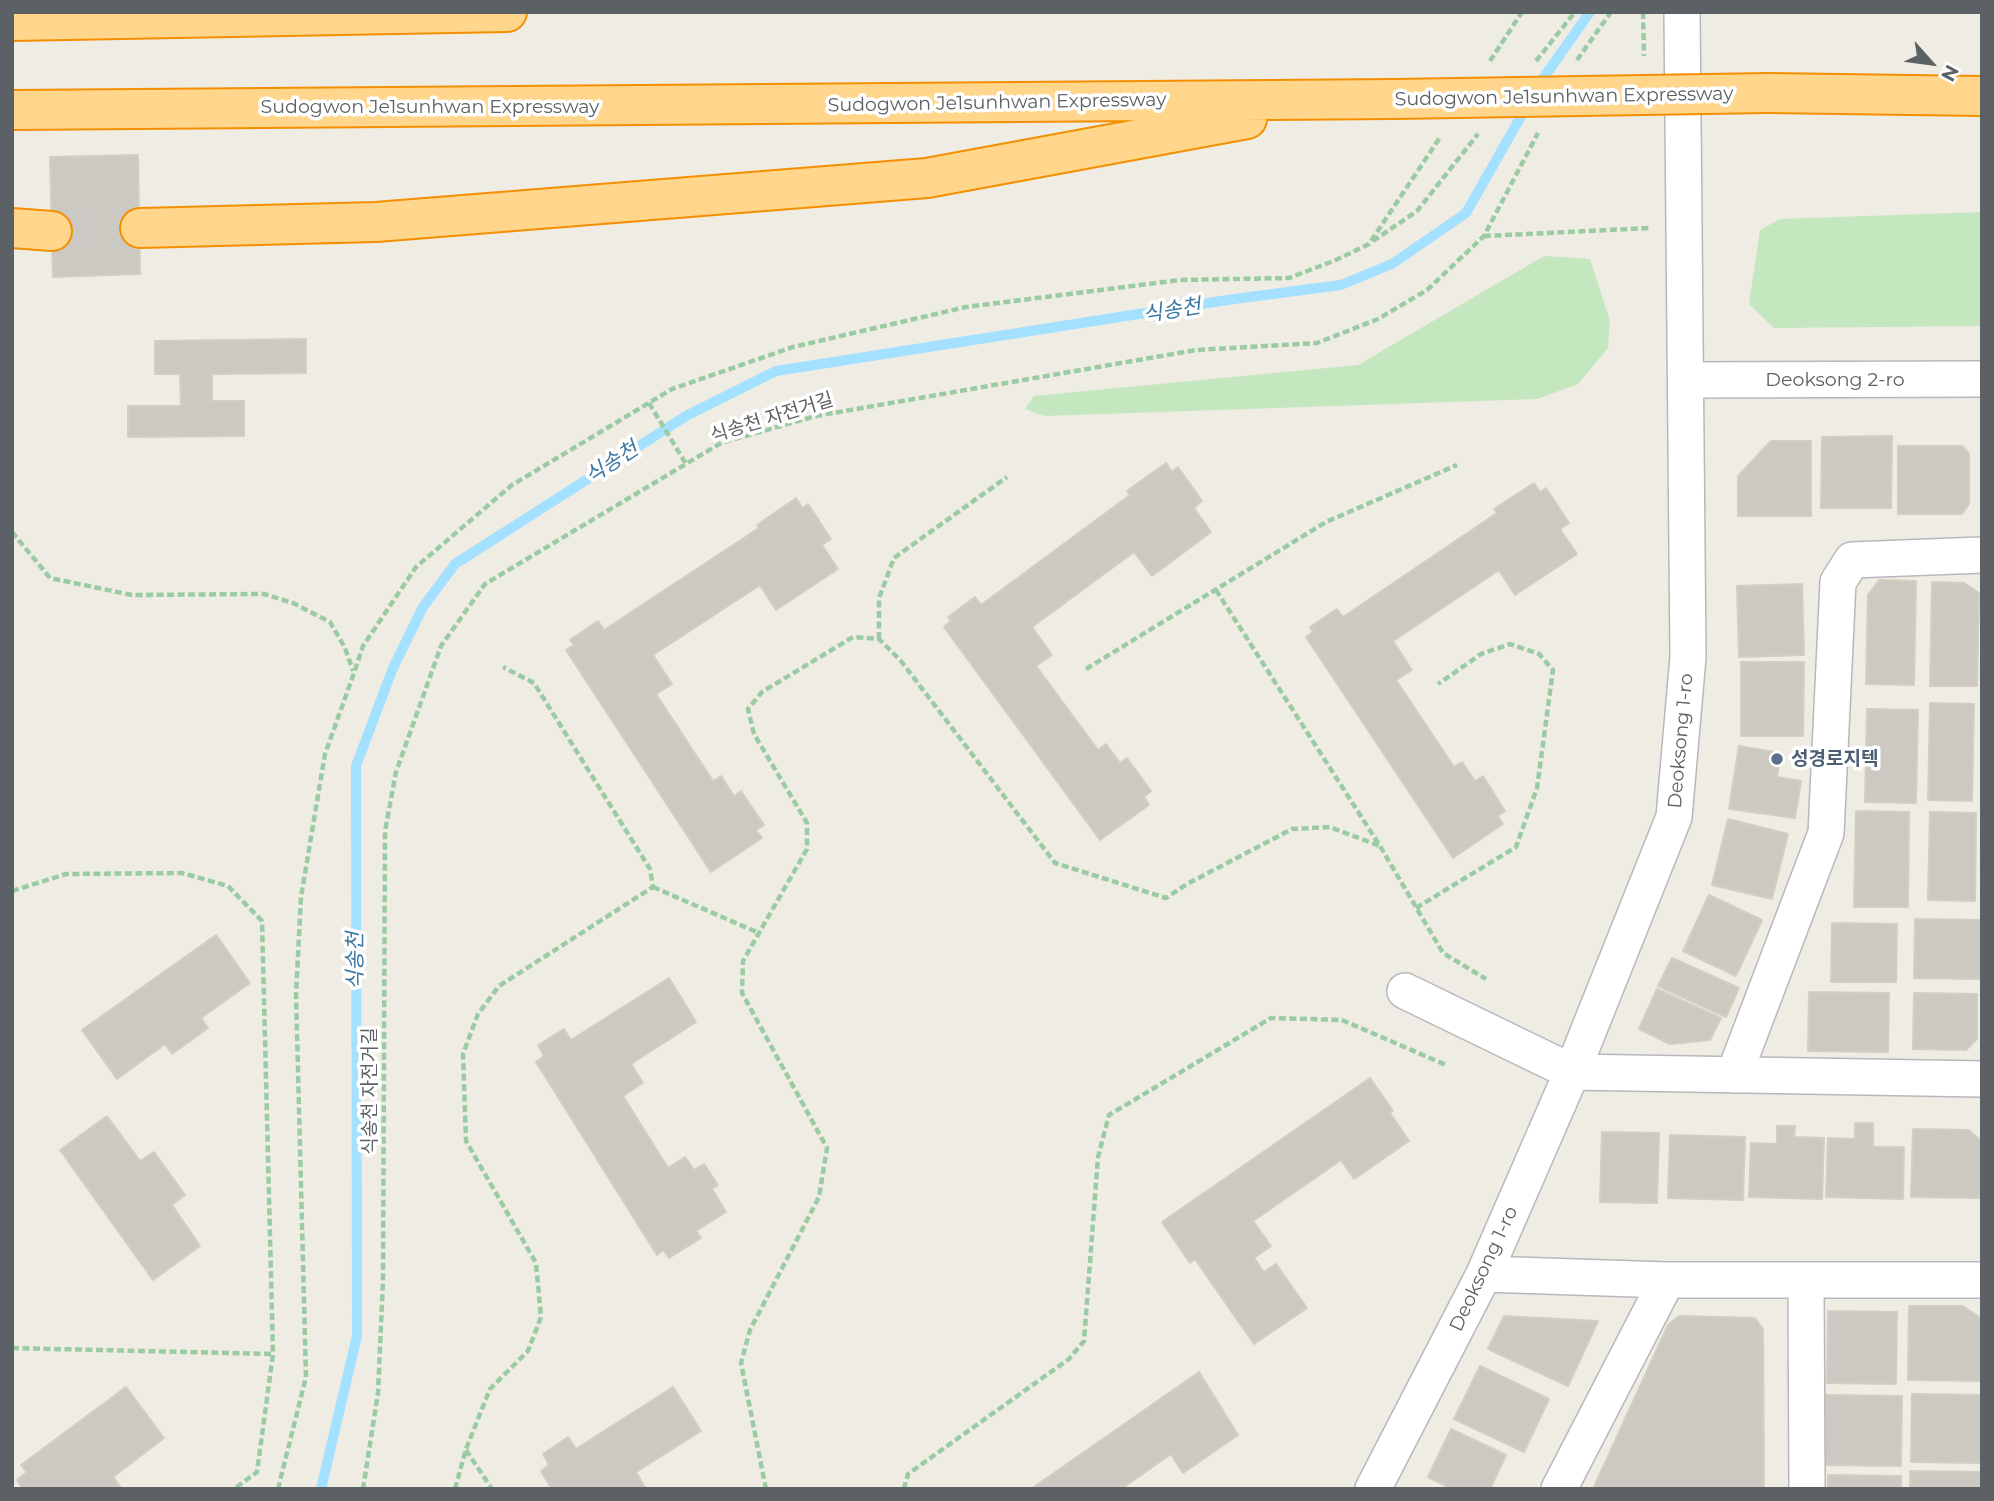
<!DOCTYPE html>
<html>
<head>
<meta charset="utf-8">
<style>
  body { margin:0 }
  #map { position:relative; width:1994px; height:1501px; overflow:hidden; background:#efece4; font-family:Montserrat,sans-serif }
  canvas { display:block }
  .frame { position:absolute; inset:0; border:14px solid #5c6165; pointer-events:none }
  .north { position:absolute; left:1896px; top:28px; width:70px; height:70px; -webkit-text-stroke:5px #fff; paint-order:stroke; rotate:118deg; font-size:19px; font-weight:700; line-height:28px; text-align:center; color:#5c6165 }
  .north::after { content:''; display:block; margin:auto; width:24px; height:32px; background:#5c6165; clip-path:polygon(50% 0,100% 100%,50% 72%,0 100%) }
</style>
</head>
<body>
<div id="map">
<canvas width="1994" height="1501"></canvas>
<div class="frame"></div>
<div class="north">N</div>
</div>
<script>
const ctx = document.querySelector('canvas').getContext('2d');
ctx.lineJoin = 'round';
function paint(path, color) { ctx.fillStyle = color; ctx.fill(path, 'evenodd'); }
const poly = rows => new Path2D(rows.map(r => 'M' + r).join(''));
function trace(path, color, width, dash) { ctx.strokeStyle = color; ctx.lineWidth = width; ctx.lineCap = dash ? 'butt' : 'round'; ctx.setLineDash(dash || []); ctx.stroke(path); }
function label(font, color, halo, rows, align = 'center') {
  ctx.font = font + ' Montserrat,"Noto Sans KR",sans-serif'; ctx.lineWidth = 7; ctx.setLineDash([]); ctx.textBaseline = 'middle'; ctx.strokeStyle = halo; ctx.fillStyle = color; for (const [text, x, y, turn = 0] of rows) {
    ctx.save(); ctx.translate(x, y); ctx.rotate((+turn || 0) * Math.PI / 180); ctx.textAlign = isNaN(turn) ? turn : align; if (halo) ctx.strokeText(text, 0, 0); ctx.fillText(text, 0, 0); ctx.restore();
  }
}
const green = poly([
  [1982,212,1982,326,1774,328,1749,304,1760,230,1780,219],
  [1544,256,1590,259,1610,321,1608,348,1578,384,1537,399,1044,416,1025,409,1034,396,1358,365]
]);
const stream = poly([
  [1537,87,1590,12],
  [321,1489,357,1336,356,766,393,668,423,607,455,564,686,416,776,371,1234,299,1341,285,1392,264,1466,213,1528,104]
]);
const building = poly([
  [138,155,140,274,53,277,50,157,138,155],
  [306,339,306,373,212,374,212,401,244,401,244,436,128,437,128,406,181,406,180,374,155,374,155,341,306,339],
  [1892,436,1891,508,1821,508,1822,437,1892,436],
  [1771,441,1811,441,1811,516,1738,516,1738,476,1771,441],
  [1898,446,1962,446,1969,454,1969,504,1962,514,1898,514,1898,446],
  [1166,463,1172,472,1178,467,1202,501,1194,508,1211,532,1152,576,1134,552,1032,627,1052,655,1036,666,1098,750,1106,744,1120,763,1127,758,1151,791,1144,797,1149,805,1100,840,944,627,951,621,948,617,975,597,981,605,1130,495,1127,491,1166,463],
  [1534,483,1540,492,1546,488,1569,523,1560,529,1577,554,1515,595,1499,570,1393,641,1412,670,1396,680,1454,767,1462,762,1475,781,1483,776,1505,811,1498,816,1503,824,1453,858,1306,637,1313,632,1310,627,1337,609,1343,617,1497,513,1494,509,1534,483],
  [796,498,802,508,808,504,831,539,822,545,838,569,776,610,760,585,653,655,672,684,656,694,713,781,721,776,734,796,741,791,764,825,756,830,762,838,711,872,566,650,574,645,570,640,598,621,604,630,759,528,757,525,796,498],
  [1879,580,1916,581,1914,685,1866,684,1868,595,1879,580],
  [1932,582,1964,583,1979,593,1977,686,1930,686,1932,582],
  [1802,584,1804,655,1739,657,1737,586,1802,584],
  [1741,662,1804,662,1803,736,1741,736,1741,662],
  [1930,703,1974,704,1972,801,1928,800,1930,703],
  [1867,709,1918,710,1916,803,1865,802,1867,709],
  [1739,746,1781,753,1777,777,1801,781,1795,818,1729,809,1739,746],
  [1856,811,1909,812,1908,907,1854,907,1856,811],
  [1930,812,1976,813,1975,901,1928,900,1930,812],
  [1728,819,1788,834,1772,899,1712,885,1728,819],
  [1709,895,1762,920,1736,976,1683,951,1709,895],
  [1915,919,1981,920,1980,979,1914,978,1915,919],
  [1832,923,1897,924,1896,982,1831,982,1832,923],
  [216,935,250,983,201,1018,208,1028,172,1054,165,1044,117,1079,82,1030,216,935],
  [1672,958,1739,988,1726,1017,1658,986,1672,958],
  [669,978,696,1022,631,1064,643,1083,623,1096,668,1168,685,1157,694,1170,704,1164,718,1185,712,1189,726,1212,696,1231,701,1238,669,1258,663,1250,657,1255,536,1062,544,1056,538,1045,564,1029,571,1040,669,978],
  [1657,989,1721,1018,1710,1040,1670,1044,1639,1029,1657,989],
  [1809,992,1889,993,1888,1052,1808,1051,1809,992],
  [1914,993,1977,994,1977,1039,1966,1050,1913,1049,1914,993],
  [1370,1078,1393,1111,1390,1113,1409,1141,1354,1179,1341,1160,1253,1221,1271,1246,1254,1258,1264,1272,1276,1264,1307,1308,1254,1344,1195,1259,1190,1263,1162,1222,1370,1078],
  [107,1116,140,1161,154,1152,185,1195,172,1205,200,1246,153,1280,60,1150,107,1116],
  [1855,1123,1873,1123,1873,1147,1904,1147,1903,1199,1826,1197,1828,1138,1855,1139,1855,1123],
  [1777,1126,1795,1126,1794,1137,1824,1138,1822,1199,1749,1197,1751,1143,1777,1144,1777,1126],
  [1913,1129,1969,1130,1982,1142,1980,1198,1911,1197,1913,1129],
  [1602,1132,1659,1133,1657,1203,1600,1202,1602,1132],
  [1670,1135,1745,1137,1743,1200,1668,1198,1670,1135],
  [1909,1306,1963,1306,1982,1319,1982,1381,1908,1380,1909,1306],
  [1828,1311,1897,1312,1896,1384,1827,1383,1828,1311],
  [1504,1316,1598,1321,1568,1386,1488,1349,1504,1316],
  [1679,1316,1755,1318,1763,1329,1764,1489,1593,1489,1668,1325,1679,1316],
  [1480,1366,1549,1399,1524,1452,1454,1419,1480,1366],
  [1199,1372,1238,1435,1183,1473,1171,1454,1121,1489,1031,1489,1199,1372],
  [126,1387,164,1438,113,1477,122,1489,23,1489,17,1480,27,1472,21,1465,126,1387],
  [673,1387,701,1431,636,1472,646,1489,552,1489,541,1471,549,1465,543,1454,568,1437,576,1449,673,1387],
  [1912,1394,1982,1395,1982,1463,1911,1462,1912,1394],
  [1826,1395,1902,1396,1901,1466,1825,1465,1826,1395],
  [1451,1429,1506,1455,1490,1489,1452,1489,1428,1477,1451,1429],
  [1910,1471,1982,1472,1982,1489,1910,1489,1910,1471],
  [1828,1475,1901,1476,1901,1489,1828,1489,1828,1475]
]);
const highwayTunnel = poly([
  [52,231,140,228]
]);
const path = poly([
  [1643,12,1644,56],
  [1577,60,1611,12],
  [1490,61,1522,12],
  [1536,61,1575,12],
  [1484,236,1650,228],
  [1373,241,1417,211,1478,134],
  [649,403,686,464],
  [12,532,50,578,132,595,264,594,293,603,330,622,345,648,353,671],
  [1216,590,1380,846,1443,953,1486,979],
  [879,639,879,598,894,558,1007,477],
  [1086,669,1326,522,1457,465],
  [653,887,759,933],
  [12,891,66,874,182,873,228,886,262,921,273,1354,257,1472,234,1489],
  [1416,908,1516,847,1537,788,1553,670,1539,654,1510,644,1481,654,1438,684],
  [12,1348,273,1354],
  [466,1450,492,1489],
  [278,1489,306,1377,296,994,301,897,325,754,354,673,363,646,416,567,512,485,672,389,793,347,966,307,1180,280,1289,278,1336,260,1369,244,1441,136],
  [363,1489,378,1393,383,1280,385,831,396,772,441,646,485,584,721,443,816,416,1196,350,1317,343,1378,319,1427,290,1484,236,1538,133],
  [455,1489,466,1449,490,1389,528,1351,541,1317,536,1263,466,1141,463,1054,478,1014,499,986,653,887,650,869,534,683,503,667],
  [766,1489,741,1363,750,1330,819,1197,827,1148,742,993,743,961,807,849,807,823,754,734,748,709,762,692,853,637,879,639,901,661,1055,863,1166,898,1187,884,1292,829,1330,827,1380,846],
  [904,1489,908,1474,1069,1359,1084,1341,1098,1157,1109,1115,1271,1018,1342,1020,1446,1065]
]);
const minor = poly([
  [1687,380,1982,379],
  [1405,991,1572,1072,1982,1079],
  [1734,1075,1826,833,1838,582,1852,560,1982,555],
  [1484,1274,1667,1280,1982,1280],
  [1806,1281,1807,1489],
  [1373,1489,1484,1274,1572,1072,1674,817,1688,657,1682,12],
  [1559,1489,1667,1280]
]);
const highway = poly([
  [12,21,507,12],
  [1768,93,1982,96],
  [12,110,1395,99],
  [12,228,52,231],
  [140,228,376,222,927,178,1247,119]
]);
const highwayBridge = poly([
  [1395,99,1768,93]
]);
const markers = [
  [1777,759,7,"#5c6f8a"]
];
const streetNames = [
  ["Sudogwon Je1sunhwan Expressway",1564,97,-1],
  ["Sudogwon Je1sunhwan Expressway",997,103,-1],
  ["Sudogwon Je1sunhwan Expressway",430,107],
  ["Deoksong 2-ro",1835,380],
  ["식송천 자전거길",772,418,-17],
  ["Deoksong 1-ro",1681,741,-85],
  ["식송천 자전거길",370,1091,-90],
  ["Deoksong 1-ro",1484,1269,-65]
];
const serviceNames = [
  ["성경로지텍",1791,759]
];
const waterNames = [
  ["식송천",1172,311,-9],
  ["식송천",612,463,-33],
  ["식송천",356,961,-90]
];
paint(green, '#c4e7c0');
trace(stream, '#a4e0ff', 10);
paint(building, '#ccc9c3');
trace(building, '#d4cdc2', 2);
trace(highwayTunnel, '#cac9c4', 38, [38, 19]);
trace(minor, '#b5b8bc', 38);
trace(highway, '#f38f00', 42);
trace(path, '#9acba3', 4.5, [7, 3.5]);
trace(minor, '#fff', 35);
trace(highway, '#ffd68c', 38);
trace(highwayBridge, '#f38f00', 42, []);
trace(highwayBridge, '#ffd68c', 38);
for (const [x, y, r, color] of markers) { const dot = new Path2D(); dot.arc(x, y, r, 0, 2 * Math.PI); ctx.fillStyle = color; ctx.fill(dot); trace(dot, '#fff', 2.5); }
label('19px', '#5c6165', '#fff', streetNames);
label('bold 19px', '#4e5e75', '#fff', serviceNames, 'left');
label('italic 21px', '#3a77a2', '#fff', waterNames);
</script>
</body>
</html>
